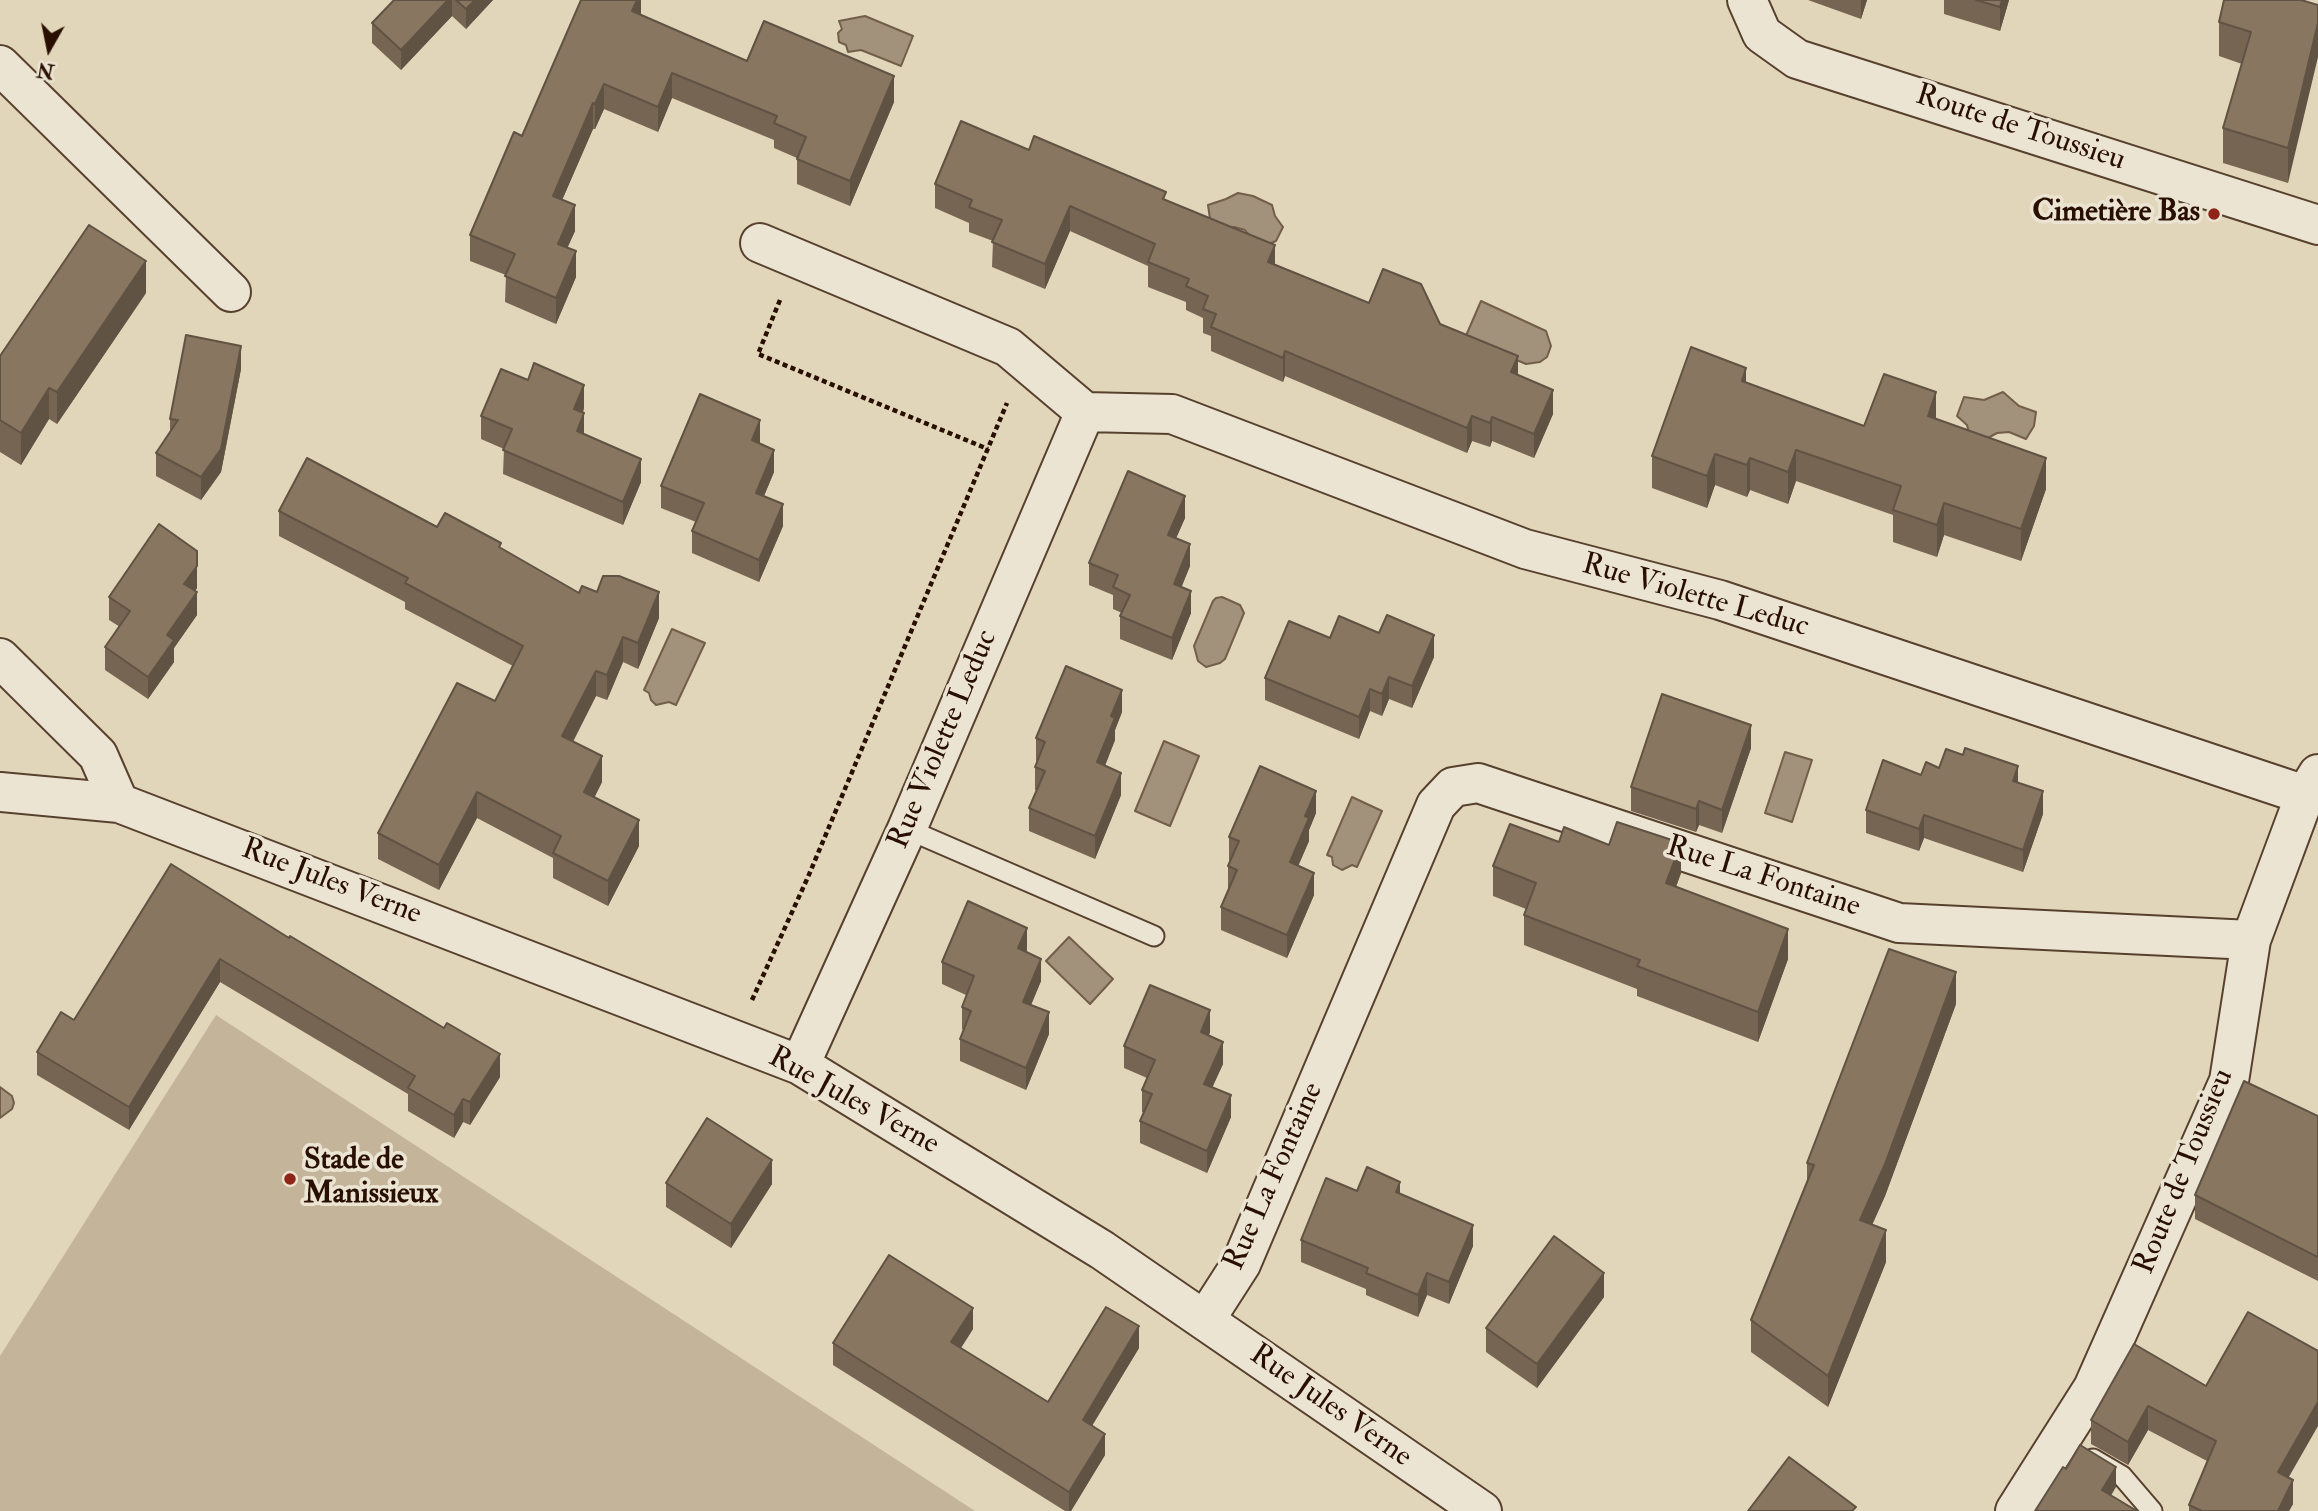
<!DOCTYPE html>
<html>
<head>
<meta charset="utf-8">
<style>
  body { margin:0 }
  #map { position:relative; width:2318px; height:1511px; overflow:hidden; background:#e2d6ba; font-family:"IM FELL Double Pica",serif }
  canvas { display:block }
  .north { position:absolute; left:14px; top:14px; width:70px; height:70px; -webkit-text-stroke:5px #ece4d2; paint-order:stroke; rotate:189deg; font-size:19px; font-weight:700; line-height:28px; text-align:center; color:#290f00 }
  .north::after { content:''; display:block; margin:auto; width:24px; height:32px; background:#290f00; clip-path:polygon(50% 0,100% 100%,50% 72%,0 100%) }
</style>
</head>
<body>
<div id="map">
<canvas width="2318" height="1511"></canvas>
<div class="north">N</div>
</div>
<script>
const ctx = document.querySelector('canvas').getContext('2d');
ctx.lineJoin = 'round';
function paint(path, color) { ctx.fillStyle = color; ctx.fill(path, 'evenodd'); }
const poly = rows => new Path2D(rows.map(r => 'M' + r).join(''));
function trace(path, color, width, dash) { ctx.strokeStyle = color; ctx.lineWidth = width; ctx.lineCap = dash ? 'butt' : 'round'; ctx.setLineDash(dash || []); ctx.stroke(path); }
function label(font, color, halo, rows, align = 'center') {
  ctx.font = font + ' "IM FELL Double Pica",serif'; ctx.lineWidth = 7; ctx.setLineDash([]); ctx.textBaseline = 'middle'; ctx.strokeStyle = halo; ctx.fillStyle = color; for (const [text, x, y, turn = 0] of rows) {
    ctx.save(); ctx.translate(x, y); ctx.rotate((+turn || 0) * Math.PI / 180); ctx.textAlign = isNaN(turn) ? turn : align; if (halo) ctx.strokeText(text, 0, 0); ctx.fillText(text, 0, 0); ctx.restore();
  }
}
const green = poly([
  [216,1015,975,1511,0,1511,0,1356]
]);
const water = poly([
  [865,16,913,36,901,66,861,50,848,52,846,45,839,42,838,33,842,29,839,21,865,16],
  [1238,193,1253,196,1272,205,1275,216,1283,227,1276,241,1268,244,1253,240,1245,230,1234,227,1223,228,1210,219,1208,205,1226,199,1238,193],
  [1481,301,1546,331,1551,346,1547,357,1540,362,1526,364,1465,338,1481,301],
  [2003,392,2019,406,2036,412,2034,426,2026,439,2009,432,1997,433,1986,439,1969,433,1967,425,1957,416,1964,397,1984,400,2003,392],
  [1222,597,1240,605,1244,613,1225,659,1220,663,1206,667,1198,661,1194,646,1213,601,1216,598,1222,597],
  [672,629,705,643,676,705,669,702,656,705,651,700,649,693,644,690,672,629],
  [1164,741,1199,756,1170,826,1135,811,1164,741],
  [1785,752,1812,760,1792,822,1765,813,1785,752],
  [1352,797,1382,811,1357,867,1352,865,1342,870,1333,865,1332,857,1327,855,1352,797],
  [1069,937,1113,979,1090,1004,1046,961,1069,937],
  [0,1087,12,1096,14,1103,12,1109,0,1118,0,1087]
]);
const path = poly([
  [780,300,758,354,988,449],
  [752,1000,808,877,1007,403]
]);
const service = poly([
  [907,829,1154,936],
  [2093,1459,2122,1476,2152,1511]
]);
const minor = poly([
  [1747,0,1762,34,1797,59,2318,225],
  [0,65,231,292],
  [760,243,1008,347,1085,412,1172,414,1525,549,1720,600,2305,795],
  [0,658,98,755,119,803],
  [0,792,119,803,800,1065,1102,1250,1482,1511],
  [800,1065,907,829,1085,412],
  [1205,1320,1241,1264,1436,805,1453,787,1478,783,1899,923,2251,940],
  [2015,1511,2093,1388,2229,1081,2251,940,2305,795,2318,774]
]);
const wall = poly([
  [394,0,493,0,466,29,452,16,401,70,372,43,372,23],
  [641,0,641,15,747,61,894,102,850,206,797,184,797,158,774,148,774,140,672,98,658,132,604,109,595,129,593,129,562,200,575,231,567,248,576,277,556,324,505,302,506,275,470,261,470,235,522,136],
  [1808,0,1867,0,1861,19],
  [1944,0,2009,0,2000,31,1944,14],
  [2301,0,2288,183,2223,163,2223,128,2242,64,2219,56,2219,22],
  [1029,150,1166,200,1275,264,1369,303,1440,324,1518,375,1553,414,1534,458,1492,441,1490,447,1472,441,1467,453,1285,376,1283,382,1211,351,1211,336,1203,333,1203,318,1186,310,1186,302,1148,287,1148,266,1070,231,1045,289,992,267,993,241,969,232,969,223,935,208,935,184],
  [146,293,57,424,49,419,21,465,0,452,0,356],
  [241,369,221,472,201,500,156,476,156,453,170,433,170,419],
  [1746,383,1864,426,1936,419,2046,489,2021,561,1944,535,1937,557,1893,542,1893,515,1796,481,1788,504,1750,490,1747,497,1715,485,1707,508,1652,488,1652,456],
  [584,408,583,413,584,434,641,482,623,525,503,474,504,449,481,439,481,416],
  [760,442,760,444,774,472,764,496,783,526,759,582,692,553,692,531,696,522,661,508,661,486],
  [279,511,437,527,501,548,579,593,659,618,638,669,623,662,607,700,596,696,573,742,602,782,594,798,639,846,608,906,553,878,553,858,477,818,439,890,378,859,378,833,495,701,513,666,405,609,405,602,279,536],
  [1185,518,1176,538,1190,566,1181,587,1191,613,1172,660,1120,639,1120,616,1122,613,1113,609,1113,595,1089,585,1089,563],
  [197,588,195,591,197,615,174,648,174,662,148,699,105,670,105,647,120,627,109,620,109,597],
  [1330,638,1434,657,1412,708,1389,699,1382,716,1370,711,1359,739,1265,700,1265,678],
  [1122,712,1115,730,1115,740,1105,766,1121,795,1095,859,1029,831,1029,808,1037,790,1035,790,1035,767,1038,762,1036,761,1036,738],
  [1751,748,1722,833,1699,825,1696,832,1631,811,1631,787],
  [1939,768,2018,783,2043,814,2023,872,1924,838,1919,851,1866,833,1866,810,1921,775],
  [1316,813,1309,830,1309,841,1298,866,1314,895,1287,958,1221,930,1221,907,1229,890,1228,889,1228,866,1230,861,1229,860,1229,837],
  [1559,842,1681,873,1676,887,1788,959,1758,1042,1637,996,1637,989,1524,945,1524,915,1526,909,1493,896,1493,866],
  [171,864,500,1077,470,1125,463,1122,454,1138,408,1111,408,1094,220,982,129,1130,37,1075,37,1052,74,1020],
  [1027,950,1026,952,1041,981,1031,1005,1049,1034,1026,1090,960,1061,960,1039,963,1030,962,1029,962,1007,966,995,942,984,942,962],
  [1956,1004,1885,1196,1872,1225,1886,1262,1828,1407,1751,1352,1751,1320,1807,1181,1807,1163],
  [1210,1032,1209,1035,1223,1064,1212,1087,1231,1117,1207,1173,1140,1143,1140,1121,1144,1113,1142,1112,1142,1090,1147,1078,1124,1068,1124,1046],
  [2318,1116,2318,1281,2195,1219,2195,1195],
  [666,1183,772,1184,731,1248,666,1207],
  [1400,1194,1473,1246,1449,1304,1427,1295,1418,1317,1366,1295,1366,1289,1301,1262,1301,1240],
  [1604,1297,1537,1388,1486,1352,1486,1328],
  [973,1329,961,1348,1048,1402,1139,1348,1092,1425,1105,1455,1071,1511,1065,1511,833,1365,833,1343],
  [2206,1386,2289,1477,2293,1504,2289,1511,2189,1511,2189,1505,2207,1461,2148,1430,2128,1465,2091,1444,2091,1420]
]);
const shadedWall = poly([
  [448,0,452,0,452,16,401,70,401,50],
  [475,0,493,0,466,29,466,9],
  [637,0,641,0,641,16,632,11],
  [1861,0,1867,0,1861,19],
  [2002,0,2009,0,2000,31,2000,7],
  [2318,23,2318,57,2288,183,2288,148],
  [672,73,672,98,658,132,658,107],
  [894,76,894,102,850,206,850,181],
  [604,84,604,109,595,129,595,104],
  [593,103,593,129,553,221,553,196],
  [575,205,575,231,558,269,558,244],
  [1070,206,1070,231,1045,289,1045,264],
  [1275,245,1275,270,1268,262],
  [576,251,576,277,556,324,556,298],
  [146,261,146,293,57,424,57,392],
  [241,346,241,369,221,472,201,500,201,477],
  [1285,351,1285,376,1283,382,1283,358],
  [1518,356,1518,381,1511,372],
  [1746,368,1746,400,1742,381],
  [584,385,584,408,574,432,574,409],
  [49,388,49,419,21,465,21,433],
  [1553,390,1553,414,1534,458,1534,434],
  [1936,392,1936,424,1928,416],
  [584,413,584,436,577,431],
  [1472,416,1472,441,1467,453,1467,428],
  [1492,417,1492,441,1490,447,1490,423],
  [760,420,760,442,752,462,752,440],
  [774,450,774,472,756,515,756,493],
  [1796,450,1796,481,1788,504,1788,472],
  [1715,454,1715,485,1707,508,1707,476],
  [1750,458,1750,490,1747,497,1747,465],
  [2046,458,2046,489,2021,561,2021,529],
  [641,459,641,482,623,525,623,502],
  [1185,496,1185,518,1168,557,1168,535],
  [1944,503,1944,535,1937,557,1937,525],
  [783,504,783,526,759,582,759,560],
  [1190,544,1190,566,1174,606,1174,584],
  [197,566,197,588,184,607,184,584],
  [1191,591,1191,613,1172,660,1172,638],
  [197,592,197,615,174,648,174,662,148,699,148,677,167,635],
  [659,592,659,618,638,669,638,643],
  [1434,635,1434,657,1412,708,1412,686],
  [623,637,623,662,607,700,607,675],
  [596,671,596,696,562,762,562,736],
  [1389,677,1389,699,1382,716,1382,694],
  [1370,689,1370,711,1359,739,1359,717],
  [1122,690,1122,712,1115,730,1115,740,1097,785,1097,762,1111,716],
  [1751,725,1751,748,1722,833,1722,810],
  [602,756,602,782,584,818,584,792],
  [2018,766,2018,789,2013,781],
  [1121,773,1121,795,1095,859,1095,836],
  [1316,791,1316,813,1309,830,1309,841,1290,885,1290,862,1305,816],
  [2043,791,2043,814,2023,872,2023,850],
  [477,792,477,818,439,890,439,865],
  [1699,801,1699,825,1696,832,1696,809],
  [1924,815,1924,838,1919,851,1919,829],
  [639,820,639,846,608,906,608,881],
  [1681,843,1681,873,1666,913,1666,883],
  [1314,873,1314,895,1287,958,1287,935],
  [1027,928,1027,950,1018,971,1018,948],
  [1788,929,1788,959,1758,1042,1758,1012],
  [220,959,220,982,129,1130,129,1107],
  [1041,959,1041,981,1023,1024,1023,1002],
  [1956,972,1956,1004,1885,1196,1860,1252,1860,1220],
  [1210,1010,1210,1032,1201,1054,1201,1032],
  [1049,1012,1049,1034,1026,1090,1026,1068],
  [1223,1042,1223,1064,1204,1106,1204,1084],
  [500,1054,500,1077,470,1125,470,1102],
  [1231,1095,1231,1117,1207,1173,1207,1151],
  [463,1099,463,1122,454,1138,454,1115],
  [772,1160,772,1184,731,1248,731,1224],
  [1400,1182,1400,1203,1396,1192],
  [1473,1225,1473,1246,1449,1304,1449,1282],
  [1886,1230,1886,1262,1828,1407,1828,1376],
  [1427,1273,1427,1295,1418,1317,1418,1295],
  [1604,1273,1604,1297,1537,1388,1537,1364],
  [973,1308,973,1329,951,1363,951,1342],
  [1139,1326,1139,1348,1083,1441,1083,1420],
  [2318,1402,2318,1426,2278,1496,2278,1472],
  [2148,1406,2148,1430,2128,1465,2128,1442],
  [1105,1434,1105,1455,1071,1511,1069,1511,1069,1492],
  [2116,1467,2116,1487,2102,1511,2102,1490],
  [2293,1480,2293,1504,2289,1511,2278,1511]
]);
const building = poly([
  [394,0,448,0,401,50,372,23,394,0],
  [456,0,475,0,466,9,456,0],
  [581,0,637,0,632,11,747,61,764,21,894,76,850,181,797,159,806,137,774,123,777,116,672,73,658,107,604,84,595,104,593,103,553,196,575,205,558,244,576,251,556,298,505,276,515,254,470,235,514,132,522,136,581,0],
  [1976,0,2002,0,2000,7,1976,0],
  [2224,0,2301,0,2318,5,2318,23,2288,148,2223,128,2251,32,2219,22,2224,0],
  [961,121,1029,150,1034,136,1166,192,1163,199,1275,245,1268,262,1369,303,1383,269,1421,284,1440,324,1518,356,1511,372,1553,390,1534,434,1492,417,1490,423,1472,416,1467,428,1285,351,1283,358,1211,327,1216,314,1203,309,1208,296,1186,286,1189,279,1148,262,1155,244,1070,206,1045,264,992,242,1002,220,969,207,972,200,935,184,961,121],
  [89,225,146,261,57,392,49,388,21,433,0,420,0,356,89,225],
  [186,335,241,346,221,449,201,477,156,453,178,420,170,419,186,335],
  [1691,347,1746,368,1742,381,1864,426,1884,374,1936,392,1928,416,2046,458,2021,529,1944,503,1937,525,1893,510,1901,486,1796,450,1788,472,1750,458,1747,465,1715,454,1707,476,1652,456,1691,347],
  [534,363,584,385,574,409,584,413,577,431,641,459,623,502,503,450,512,429,481,416,501,369,528,380,534,363],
  [700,394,760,420,752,440,774,450,756,493,783,504,759,560,692,531,704,503,661,486,700,394],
  [307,458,437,527,445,513,501,543,499,547,579,593,582,586,597,592,603,576,619,576,659,592,638,643,623,637,607,675,596,671,562,736,602,756,584,792,639,820,608,881,553,853,561,836,477,792,439,865,378,833,457,683,495,701,523,646,405,583,408,578,279,511,307,458],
  [1128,471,1185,496,1168,535,1190,544,1174,584,1191,591,1172,638,1120,616,1130,595,1113,587,1118,575,1089,563,1128,471],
  [159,524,197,551,197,566,184,584,197,592,167,635,174,640,148,677,105,647,130,611,109,597,159,524],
  [1387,615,1434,635,1412,686,1389,677,1382,694,1370,689,1359,717,1265,678,1289,621,1330,638,1339,616,1379,633,1387,615],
  [1066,666,1122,690,1111,716,1115,718,1097,762,1121,773,1095,836,1029,808,1045,771,1035,767,1045,742,1036,738,1066,666],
  [1662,694,1751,725,1722,810,1699,801,1696,809,1631,787,1662,694],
  [1965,748,2018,766,2013,781,2043,791,2023,850,1924,815,1919,829,1866,810,1883,760,1921,775,1926,762,1939,768,1946,749,1963,755,1965,748],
  [1260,766,1316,791,1305,816,1309,818,1290,862,1314,873,1287,935,1221,907,1237,870,1228,866,1239,841,1229,837,1260,766],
  [1617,822,1681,843,1666,883,1788,929,1758,1012,1637,966,1640,960,1524,915,1536,883,1493,866,1510,824,1559,842,1564,827,1609,845,1617,822],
  [171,864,289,938,290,936,444,1028,447,1023,500,1054,470,1102,463,1099,454,1115,408,1088,415,1076,220,959,129,1107,37,1052,61,1012,74,1020,171,864],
  [968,901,1027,928,1018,948,1041,959,1023,1002,1049,1012,1026,1068,960,1039,971,1011,962,1007,974,976,942,962,968,901],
  [1889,949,1956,972,1885,1164,1860,1220,1886,1230,1828,1376,1751,1320,1814,1165,1807,1163,1889,949],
  [1150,985,1210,1010,1201,1032,1223,1042,1204,1084,1231,1095,1207,1151,1140,1121,1152,1094,1142,1090,1155,1060,1124,1046,1150,985],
  [2244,1081,2318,1116,2318,1257,2195,1195,2244,1081],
  [707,1118,772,1160,731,1224,666,1183,707,1118],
  [1367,1167,1400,1182,1396,1192,1473,1225,1449,1282,1427,1273,1418,1295,1366,1273,1368,1268,1301,1240,1326,1178,1357,1191,1367,1167],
  [1554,1236,1604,1273,1537,1364,1486,1328,1554,1236],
  [889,1255,973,1308,951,1342,1048,1402,1106,1307,1139,1326,1083,1420,1105,1434,1069,1492,833,1343,889,1255],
  [2248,1312,2318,1351,2318,1402,2278,1472,2293,1480,2278,1511,2202,1511,2189,1505,2216,1441,2148,1406,2128,1442,2091,1420,2134,1344,2206,1386,2248,1312],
  [2080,1445,2116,1467,2102,1490,2137,1511,2035,1511,2063,1467,2066,1469,2080,1445],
  [1789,1457,1856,1507,1852,1511,1748,1511,1789,1457]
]);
const markers = [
  [2214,214,7,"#8f2418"],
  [290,1179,7,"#8f2418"]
];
const streetNames = [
  ["Route de Toussieu",2020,129,18],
  ["Rue Violette Leduc",1695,597,16],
  ["Rue Violette Leduc",944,740,-67],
  ["Rue La Fontaine",1763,878,18],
  ["Rue Jules Verne",331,883,21],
  ["Rue Jules Verne",853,1102,29],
  ["Route de Toussieu",2185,1172,-68],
  ["Rue La Fontaine",1275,1177,-66],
  ["Rue Jules Verne",1330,1407,35]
];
const poiNames = [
  ["Cimetière Bas",2200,214],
  ["Stade de",304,1162,"left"],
  ["Manissieux",304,1196,"left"]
];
paint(green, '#c3b49a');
paint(water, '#a3927b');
trace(water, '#725e4a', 2);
trace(service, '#57412e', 23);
trace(minor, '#57412e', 42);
trace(path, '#290f00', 4.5, [5, 3.5]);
trace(service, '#ece4d2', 19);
trace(minor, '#ece4d2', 38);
paint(wall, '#766553');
paint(shadedWall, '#605344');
paint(building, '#897661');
trace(building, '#605344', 2);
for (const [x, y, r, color] of markers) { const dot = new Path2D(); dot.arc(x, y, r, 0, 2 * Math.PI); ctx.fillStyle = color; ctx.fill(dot); trace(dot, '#ece4d2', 2.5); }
label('30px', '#290f00', '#ece4d2', streetNames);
label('bold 30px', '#290f00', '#ece4d2', poiNames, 'right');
</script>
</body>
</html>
